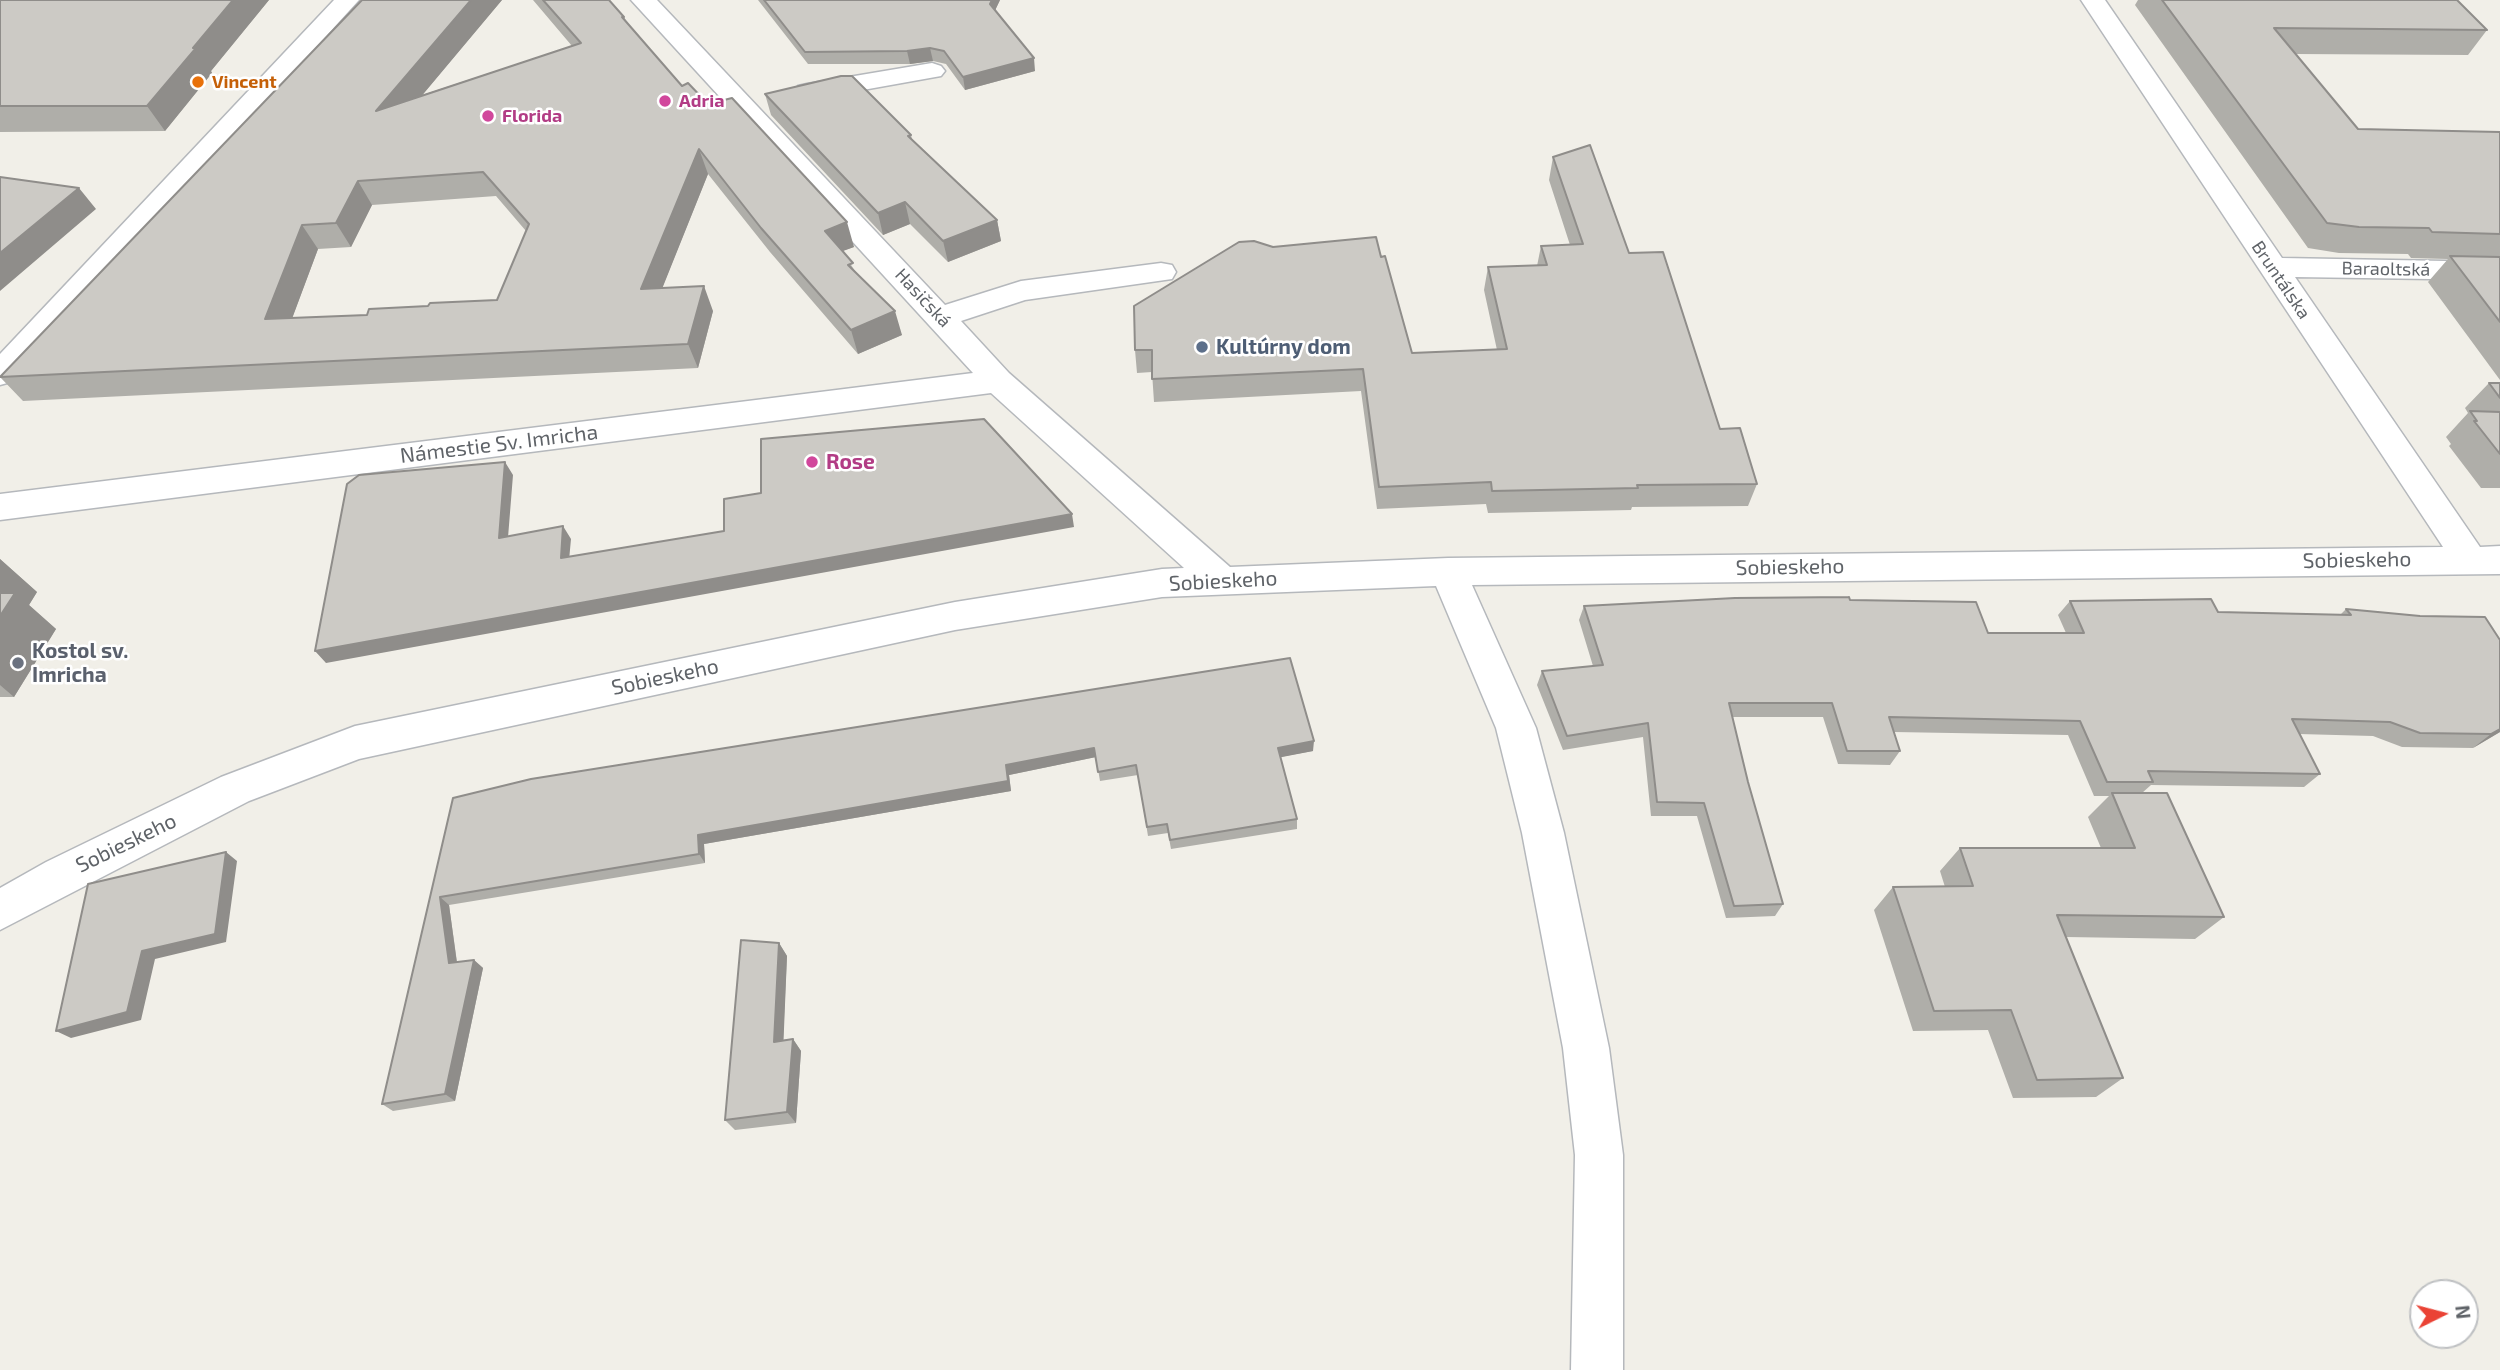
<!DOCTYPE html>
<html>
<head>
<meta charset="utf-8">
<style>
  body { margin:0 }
  #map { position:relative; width:2500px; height:1370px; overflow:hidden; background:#f1efe8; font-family:"Exo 2",sans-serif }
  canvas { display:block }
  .north { position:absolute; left:2409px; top:1279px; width:70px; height:70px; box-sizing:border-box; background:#fff; border:2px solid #bfc1c3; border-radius:50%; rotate:84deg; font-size:19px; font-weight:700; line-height:28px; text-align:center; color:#5f6368 }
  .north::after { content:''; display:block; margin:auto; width:24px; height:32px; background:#ea4335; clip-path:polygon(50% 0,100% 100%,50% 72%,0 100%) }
</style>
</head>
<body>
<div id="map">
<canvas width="2500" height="1370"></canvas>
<div class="north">N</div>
</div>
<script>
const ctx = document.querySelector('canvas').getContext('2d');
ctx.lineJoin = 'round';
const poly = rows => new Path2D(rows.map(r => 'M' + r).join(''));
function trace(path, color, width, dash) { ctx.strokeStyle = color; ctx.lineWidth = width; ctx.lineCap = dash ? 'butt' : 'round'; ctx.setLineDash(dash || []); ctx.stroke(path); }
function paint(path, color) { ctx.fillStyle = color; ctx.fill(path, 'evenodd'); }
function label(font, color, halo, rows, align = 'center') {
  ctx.font = font + ' "Exo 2",sans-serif'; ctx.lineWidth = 5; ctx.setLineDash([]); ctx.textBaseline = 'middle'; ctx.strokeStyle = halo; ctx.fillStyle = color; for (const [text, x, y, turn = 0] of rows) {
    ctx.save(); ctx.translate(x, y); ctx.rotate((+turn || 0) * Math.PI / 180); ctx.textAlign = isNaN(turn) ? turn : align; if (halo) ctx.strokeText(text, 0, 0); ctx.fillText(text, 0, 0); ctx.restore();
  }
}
const minor = poly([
  [334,0,359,0,11,382,0,385,0,354,334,0],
  [631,0,657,0,945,305,1021,281,1161,263,1172,265,1176,272,1172,279,1025,300,961,321,1009,373,1230,567,1448,558,2443,547,2081,0,2105,0,2282,258,2500,262,2500,280,2295,277,2480,547,2500,546,2500,574,1472,585,1536,728,1564,833,1609,1048,1623,1155,1623,1370,1571,1370,1575,1155,1563,1048,1522,833,1496,728,1436,586,1162,597,955,630,359,759,249,801,0,930,0,888,46,862,221,777,355,726,955,602,1162,569,1184,568,991,393,0,520,0,494,973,373,631,0],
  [932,63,941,66,945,71,941,76,807,100,798,98,794,92,798,86,807,84,932,63]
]);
const wall = poly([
  [0,0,269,0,211,71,212,73,165,131,0,132],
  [362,0,502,0,422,95,572,46,533,0,609,0,624,17,627,23,682,86,854,247,842,251,855,271,902,335,858,354,770,252,708,174,662,288,713,311,698,368,23,401,0,377],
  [496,196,526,231,497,300,428,306,367,315,292,318,318,249,351,247,372,205],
  [758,0,1000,0,995,10,1035,71,965,90,946,64,933,61,910,64,808,64],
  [2138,0,2457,0,2487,30,2468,55,2295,54,2358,129,2500,132,2500,380,2428,282,2448,259,2411,258,2408,254,2339,253,2308,248,2135,5],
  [765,94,911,135,912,139,997,220,1001,241,948,262,910,224,883,235,771,115],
  [1553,157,1629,253,1720,429,1757,484,1748,506,1632,507,1631,510,1488,513,1486,504,1377,509,1361,391,1154,402,1152,372,1137,373,1135,350,1381,257,1412,353,1497,350,1484,290,1488,267,1537,266,1541,246,1570,245,1549,180],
  [2489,383,2500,383,2500,488,2481,488,2449,446,2451,444,2446,437,2468,413,2465,408],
  [0,559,37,592,29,605,56,629,14,697,0,697],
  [1850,600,1988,633,2066,633,2058,615,2070,601,2218,612,2340,615,2346,609,2500,732,2473,748,2402,747,2373,736,2299,734,2320,774,2304,787,2151,785,2142,793,2224,917,2195,939,2066,937,2123,1078,2096,1097,2013,1098,1988,1030,1913,1031,1874,910,1893,887,1945,887,1940,871,1960,848,2101,848,2088,817,2109,796,2094,796,2068,735,1894,732,1900,751,1890,765,1838,764,1823,717,1732,717,1748,782,1783,904,1775,916,1726,918,1697,816,1651,816,1643,737,1563,750,1537,685,1542,671,1593,666,1579,620,1584,606],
  [1290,658,1313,751,1280,757,1297,819,1297,829,1171,849,1168,833,1148,836,1138,775,1100,781,1096,757,1009,775,1011,791,704,844,705,863,449,905,457,962,474,960,483,968,455,1101,393,1111,382,1104,453,798],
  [779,943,787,956,783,1040,793,1039,801,1051,796,1123,735,1130,725,1120]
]);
const shadedWall = poly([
  [233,0,269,0,211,71,212,73,165,131,147,106,193,48],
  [471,0,502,0,389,135,376,111],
  [992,0,1000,0,992,17,990,4],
  [930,48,933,61,910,64,907,51],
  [1034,58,1035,71,965,90,963,77],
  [699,149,708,174,652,314,641,289],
  [358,181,372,205,351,247,336,223],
  [79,188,96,209,0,291,0,253],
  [905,202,910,224,883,235,878,213],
  [997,220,1001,241,948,262,943,241],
  [847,222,854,247,832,255,825,231],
  [302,225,318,249,283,343,265,319],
  [704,286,713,311,698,368,688,344],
  [895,311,902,335,858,354,851,330],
  [505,462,513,475,507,550,499,538],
  [1072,514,1074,527,326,663,315,651],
  [563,526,571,539,568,571,561,558],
  [0,559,37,592,29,605,56,629,14,697,0,685],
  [2500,729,2500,732,2473,748,2491,734],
  [1314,741,1313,751,1277,758,1278,748],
  [1094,748,1096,757,1009,775,1011,791,704,844,705,863,699,854,698,835,1006,765],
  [226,852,237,861,226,942,155,959,141,1020,71,1038,56,1031,142,951],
  [440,897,449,905,458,971,449,963],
  [779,943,787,956,783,1053,774,1042],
  [474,960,483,968,455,1101,445,1094],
  [793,1039,801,1051,796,1123,787,1112]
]);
const building = poly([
  [0,0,233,0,193,48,196,48,147,106,0,106,0,0],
  [362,0,471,0,376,111,581,43,543,0,609,0,624,17,622,17,682,86,688,83,708,104,732,98,847,222,825,231,853,263,848,265,895,311,851,330,761,228,699,149,641,289,704,286,688,344,0,377,362,0],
  [483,172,529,224,497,300,430,303,428,306,369,309,367,315,265,319,302,225,336,223,358,181,483,172],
  [764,0,992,0,990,4,1034,58,963,77,944,51,930,48,907,51,805,52,764,0],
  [2162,0,2457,0,2487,30,2274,28,2358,129,2500,132,2500,234,2432,232,2429,228,2359,227,2327,223,2162,0],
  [841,76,852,76,911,135,908,136,997,220,943,241,905,202,878,213,765,94,841,76],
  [1590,145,1629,253,1663,252,1720,429,1740,428,1757,484,1637,485,1638,488,1492,491,1491,482,1379,487,1363,369,1152,379,1152,350,1135,350,1134,306,1239,242,1254,241,1273,247,1376,237,1381,257,1385,256,1412,353,1507,349,1488,267,1547,265,1541,246,1583,244,1553,157,1590,145],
  [0,177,79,188,0,253,0,177],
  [2450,256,2500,257,2500,322,2450,256],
  [2489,383,2500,383,2500,398,2489,383],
  [2470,411,2500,412,2500,454,2474,421,2477,421,2470,411],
  [984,419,1072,514,315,651,347,484,359,475,505,462,499,538,563,526,561,558,724,531,724,499,761,493,761,439,984,419],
  [0,593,15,593,0,616,0,593],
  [1849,597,1850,600,1976,602,1988,633,2084,633,2070,601,2211,599,2218,612,2351,615,2346,609,2420,616,2485,617,2500,640,2500,729,2491,734,2420,733,2390,722,2292,719,2320,774,2148,771,2153,782,2107,782,2080,721,1889,717,1900,751,1847,751,1832,703,1729,703,1748,782,1783,904,1734,906,1704,803,1657,802,1648,723,1567,736,1542,671,1603,665,1584,606,1735,598,1849,597],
  [1290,658,1314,741,1278,748,1297,819,1170,840,1167,824,1147,827,1136,765,1098,772,1094,748,1006,765,1008,781,698,835,699,854,440,897,449,963,474,960,445,1094,382,1104,453,798,531,779,1290,658],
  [2112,793,2167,793,2224,917,2057,915,2123,1078,2037,1080,2011,1010,1934,1011,1893,887,1973,886,1960,848,2135,848,2112,793],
  [226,852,215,934,142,951,127,1012,56,1031,88,884,226,852],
  [741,940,779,943,774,1042,793,1039,787,1112,725,1120,741,940]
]);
const markers = [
  [198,82,7,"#e8710a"],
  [665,101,7,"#d1479c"],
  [488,116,7,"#d1479c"],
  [1202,347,7,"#5c6f8a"],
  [812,462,7,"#d1479c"],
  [18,663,7,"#6b7280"]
];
const farFoodnames = [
  ["Vincent",212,82]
];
const farHotelnames = [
  ["Adria",679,101],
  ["Florida",502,116]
];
const farStreetnames = [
  ["Baraoltská",2386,269,1],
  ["Bruntálska",2281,280,56],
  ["Hasičská",923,298,47]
];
const serviceNames = [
  ["Kultúrny dom",1216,347]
];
const streetNames = [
  ["Námestie Sv. Imricha",499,444,-7],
  ["Sobieskeho",2357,560,-1],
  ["Sobieskeho",1790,567,-1],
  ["Sobieskeho",1223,581,-3],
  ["Sobieskeho",665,677,-12],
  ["Sobieskeho",126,843,-26]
];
const hotelNames = [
  ["Rose",826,462]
];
const worshipNames = [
  ["Kostol sv.",32,651],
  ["Imricha",32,675]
];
trace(minor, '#b5b8bc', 3);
paint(minor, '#fff');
paint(wall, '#afaea9');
paint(shadedWall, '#8f8d8a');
paint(building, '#cccac5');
trace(building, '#8f8d8a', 2);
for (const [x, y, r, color] of markers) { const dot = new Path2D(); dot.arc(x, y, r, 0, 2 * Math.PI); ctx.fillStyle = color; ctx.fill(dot); trace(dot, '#fff', 2.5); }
label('bold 18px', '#c56008', '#fff', farFoodnames, 'left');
label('bold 18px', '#b23c85', '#fff', farHotelnames, 'left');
label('18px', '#5f6368', '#fff', farStreetnames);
label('bold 21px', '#4e5e75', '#fff', serviceNames, 'left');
label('21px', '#5f6368', '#fff', streetNames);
label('bold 21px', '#b23c85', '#fff', hotelNames, 'left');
label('bold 21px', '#5b616d', '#fff', worshipNames, 'left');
</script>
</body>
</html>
